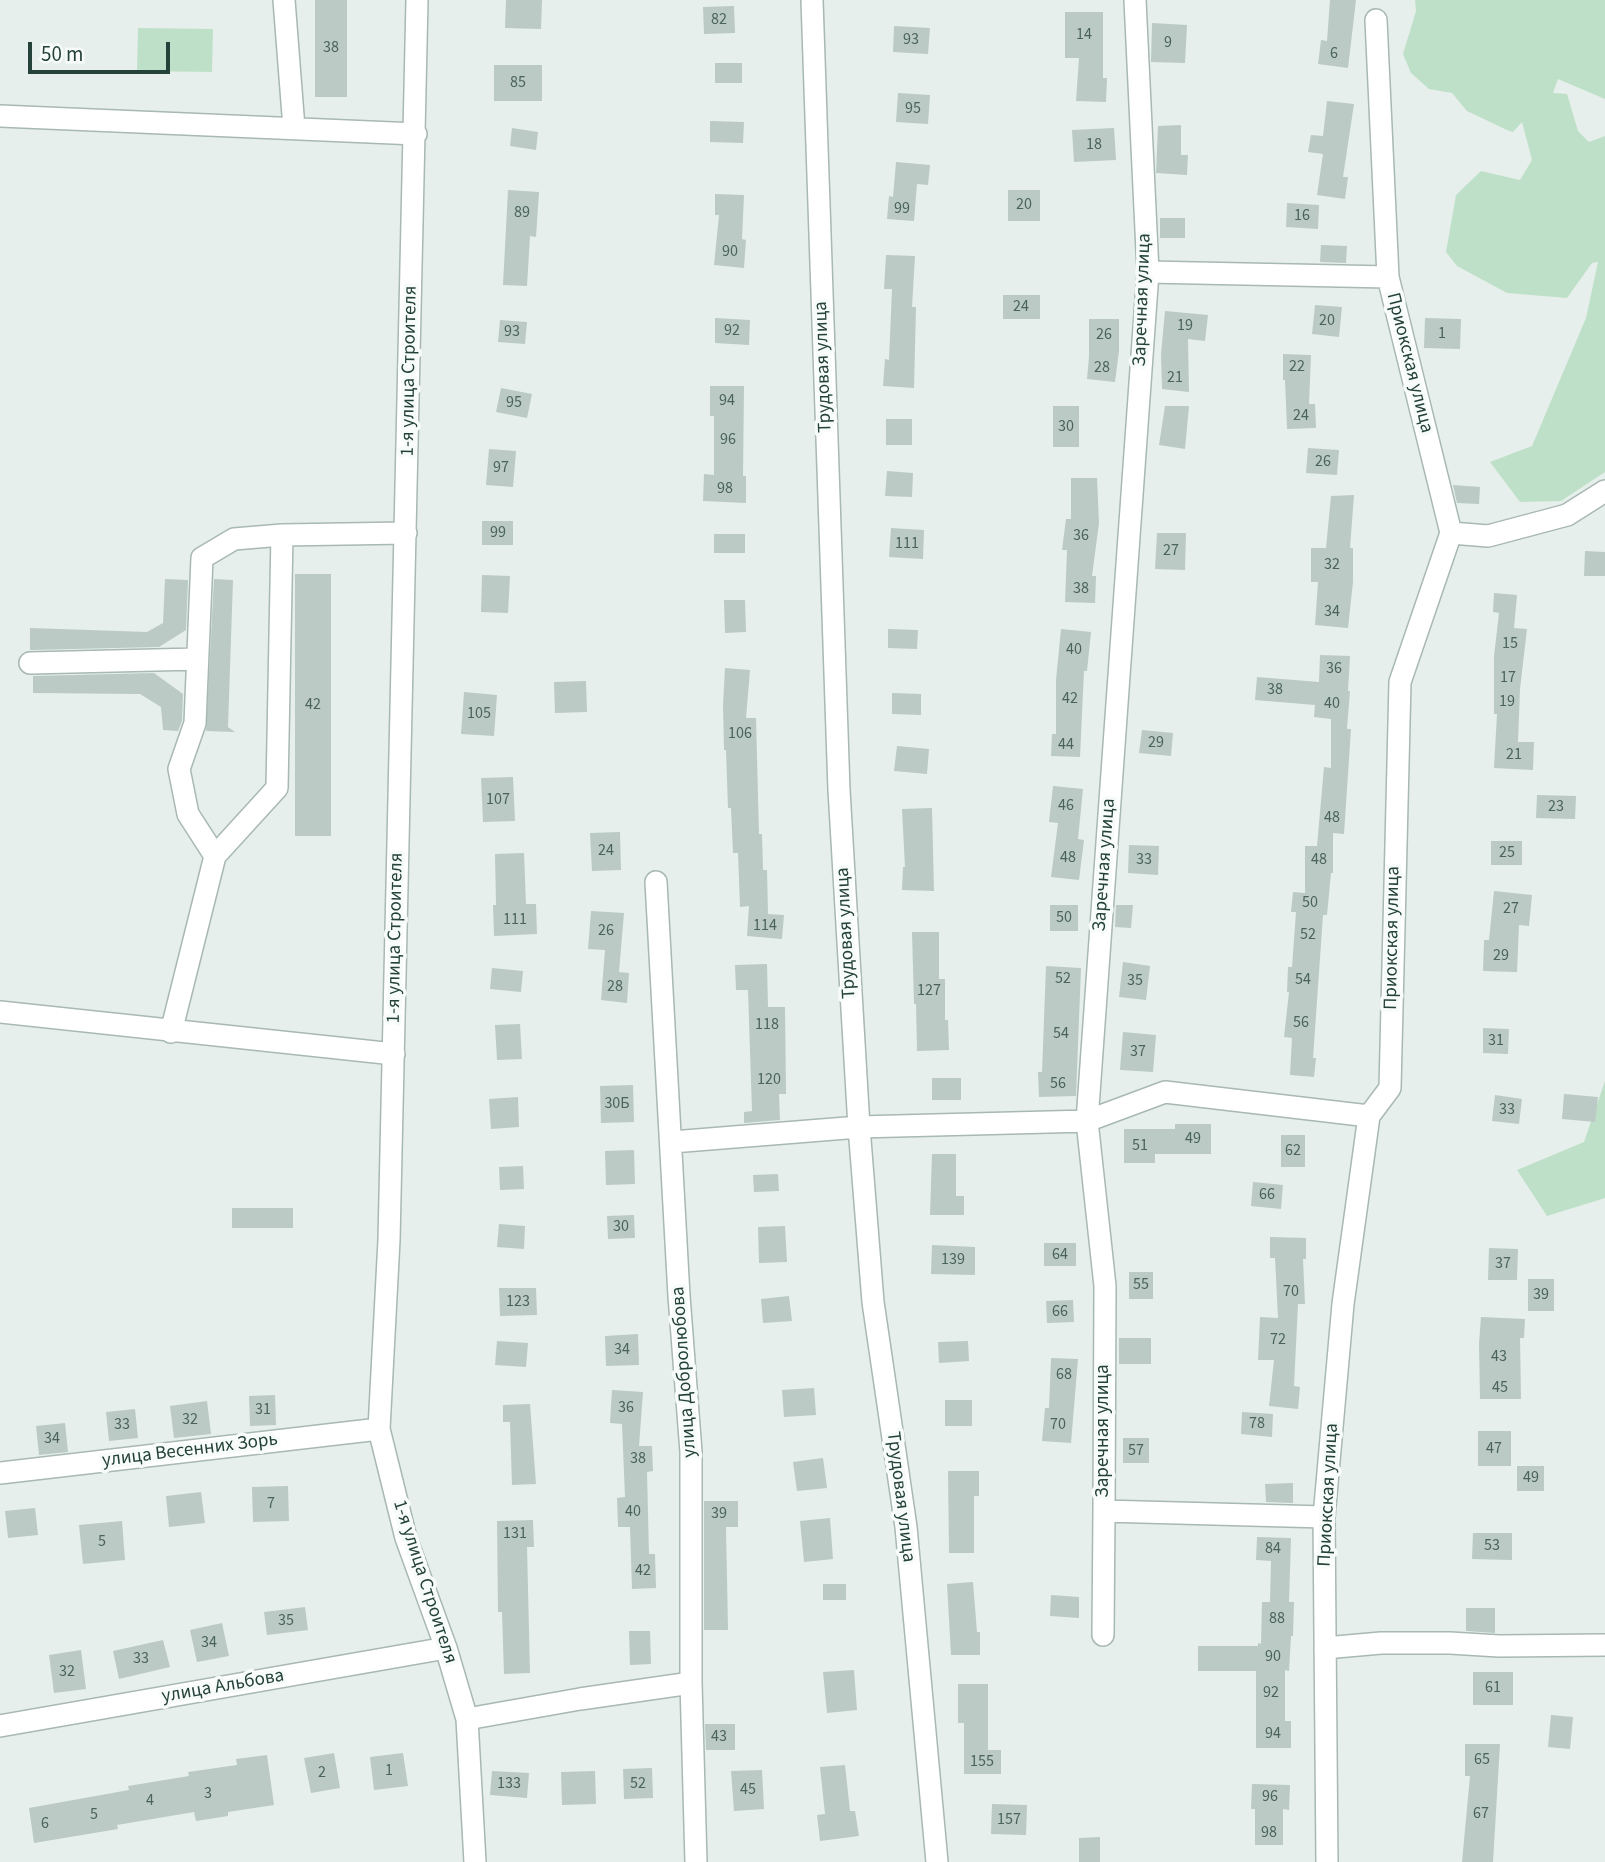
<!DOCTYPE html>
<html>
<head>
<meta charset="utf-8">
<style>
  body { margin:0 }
  #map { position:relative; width:1605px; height:1862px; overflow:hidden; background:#e6efeb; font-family:"Source Sans 3",sans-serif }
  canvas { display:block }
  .scale { position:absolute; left:28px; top:42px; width:142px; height:32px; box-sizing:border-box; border:4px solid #24423a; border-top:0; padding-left:9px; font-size:21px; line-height:24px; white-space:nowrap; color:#24423a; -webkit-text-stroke:5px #f7fbf9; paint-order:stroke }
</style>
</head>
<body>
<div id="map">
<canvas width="1605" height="1862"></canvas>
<div class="scale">50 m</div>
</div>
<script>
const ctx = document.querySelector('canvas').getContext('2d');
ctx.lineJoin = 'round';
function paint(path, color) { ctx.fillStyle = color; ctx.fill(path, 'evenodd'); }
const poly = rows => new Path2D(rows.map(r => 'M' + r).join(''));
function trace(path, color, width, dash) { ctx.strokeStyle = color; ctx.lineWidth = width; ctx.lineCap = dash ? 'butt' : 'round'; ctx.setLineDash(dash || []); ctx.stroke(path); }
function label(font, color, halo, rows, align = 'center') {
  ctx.font = font + ' "Source Sans 3",sans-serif'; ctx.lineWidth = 7; ctx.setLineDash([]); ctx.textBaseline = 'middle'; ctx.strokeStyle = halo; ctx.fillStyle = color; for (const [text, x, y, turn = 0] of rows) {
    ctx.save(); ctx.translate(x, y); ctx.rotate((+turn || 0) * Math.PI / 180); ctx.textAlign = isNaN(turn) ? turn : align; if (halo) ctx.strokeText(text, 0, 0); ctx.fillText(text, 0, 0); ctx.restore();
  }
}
const green = poly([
  [1415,0,1605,0,1605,99,1558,79,1553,93,1567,94,1578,131,1589,142,1605,136,1605,472,1561,501,1520,502,1490,462,1532,446,1586,318,1598,262,1592,263,1567,298,1507,293,1457,266,1446,252,1456,195,1481,171,1520,180,1532,160,1522,122,1513,132,1507,130,1467,111,1452,93,1429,89,1411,73,1403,54,1416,11],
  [138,28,213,29,212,72,137,71],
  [1605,1081,1605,1198,1547,1216,1517,1170,1584,1142]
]);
const building = poly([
  [315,0,347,0,347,97,315,97],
  [506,0,542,0,541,29,505,28],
  [1330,0,1356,0,1348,68,1318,64,1321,40,1327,41],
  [734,6,735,33,704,34,703,7],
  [1065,12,1103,12,1103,78,1107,78,1106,102,1076,101,1079,58,1065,58],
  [1152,23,1187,25,1185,63,1151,62],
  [894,26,930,28,928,54,893,52],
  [715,63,742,63,742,83,715,83],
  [494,65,542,65,542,101,494,101],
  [898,93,930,95,928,124,896,122],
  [1327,101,1354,104,1343,177,1348,177,1345,199,1317,195,1323,154,1308,152,1311,135,1323,136],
  [710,121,744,122,743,143,710,142],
  [1181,125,1181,155,1188,155,1187,175,1156,173,1158,126],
  [512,128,538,132,536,150,510,146],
  [1114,128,1116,160,1074,162,1072,130],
  [896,162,930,165,928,185,917,184,914,221,887,219,889,196,893,197],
  [508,190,539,192,536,237,530,236,527,286,503,285],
  [1008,190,1040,190,1040,221,1008,221],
  [715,194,744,195,742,239,746,240,744,268,714,265,719,215,715,215],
  [1287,203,1319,205,1318,229,1286,227],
  [1160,218,1185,218,1185,238,1160,238],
  [1321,245,1347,246,1346,263,1320,262],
  [886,255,915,256,912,307,916,307,914,388,883,386,885,359,889,360,892,289,884,289],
  [1003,295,1040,295,1040,319,1003,319],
  [1315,305,1342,307,1339,337,1312,334],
  [1165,311,1208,315,1205,341,1188,339,1189,392,1162,389,1161,354],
  [715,318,750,320,749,345,715,343],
  [1425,318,1461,319,1460,349,1424,348],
  [1089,319,1119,319,1119,351,1115,382,1087,379,1089,357],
  [500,320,527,322,525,344,498,342],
  [1283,354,1311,355,1309,404,1315,404,1316,428,1287,429,1285,380,1283,380],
  [710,386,744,386,743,476,746,476,746,503,703,501,704,474,714,475,714,416,710,416],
  [501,388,532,394,527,418,496,412],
  [1053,406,1079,406,1079,447,1053,447],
  [1165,406,1189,406,1185,449,1159,445],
  [886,419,912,419,912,445,886,445],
  [1308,448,1339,450,1337,475,1306,473],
  [489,449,516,451,513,487,486,485],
  [887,471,913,473,912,497,885,496],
  [1071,478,1097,478,1099,523,1092,576,1096,576,1095,603,1065,602,1067,550,1062,550,1066,519,1071,519],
  [1453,485,1480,487,1479,504,1457,503],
  [1354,495,1350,548,1353,548,1353,582,1348,628,1315,625,1318,582,1311,582,1311,548,1326,548,1331,496],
  [482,521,513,521,513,545,482,545],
  [891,528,924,530,923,559,889,557],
  [1157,533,1186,533,1185,570,1155,569],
  [714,534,745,534,745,553,714,553],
  [1585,551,1605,552,1605,576,1584,576],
  [295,574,331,574,331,836,295,836],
  [482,575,510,576,508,613,481,612],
  [165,579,188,580,186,630,159,647,30,650,30,628,147,632,163,623],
  [214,579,233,580,228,727,235,732,206,731],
  [1494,593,1517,595,1514,628,1527,629,1520,689,1518,742,1534,742,1533,770,1494,768,1497,714,1494,714,1494,656,1499,613,1493,612],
  [724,600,745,600,746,632,725,633],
  [888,629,918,630,917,649,888,648],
  [1061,629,1091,632,1087,671,1084,671,1080,757,1051,756,1052,734,1056,734,1056,680],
  [1320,655,1350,656,1348,691,1350,691,1347,729,1351,729,1344,834,1333,833,1333,873,1331,873,1327,915,1323,915,1313,1058,1316,1058,1314,1077,1290,1075,1292,1038,1284,1037,1289,992,1287,992,1288,967,1292,967,1296,912,1291,912,1293,892,1305,893,1305,846,1317,846,1324,767,1331,768,1331,719,1314,717,1315,705,1255,700,1257,677,1319,682],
  [725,668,750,670,746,718,756,718,759,834,762,834,763,870,767,870,768,914,784,915,782,939,747,936,749,906,740,907,738,853,733,853,731,808,728,808,726,750,724,750,723,705],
  [154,673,183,694,182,721,178,731,163,730,161,707,140,694,33,693,33,676],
  [586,681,587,712,555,713,554,682],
  [464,692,497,695,494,736,461,734],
  [892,693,921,694,921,715,892,714],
  [1142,730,1173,733,1171,756,1139,753],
  [897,746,929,749,927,774,894,771],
  [513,777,515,821,483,822,481,778],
  [1053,786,1083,789,1078,839,1084,840,1079,880,1051,877,1058,823,1049,822],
  [1537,795,1576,796,1575,819,1536,818],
  [932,808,934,891,902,890,903,867,905,867,902,809],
  [620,832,621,870,592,871,590,833],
  [1491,841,1522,841,1522,865,1491,865],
  [1129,845,1159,846,1158,875,1128,873],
  [524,853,526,904,536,904,537,934,494,936,493,905,496,905,495,854],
  [1494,891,1532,895,1529,926,1519,925,1517,972,1483,971,1484,940,1489,940],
  [1050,905,1078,905,1078,931,1050,931],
  [1116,905,1133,905,1131,928,1115,927],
  [591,911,624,913,619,972,629,973,627,1003,601,1000,605,950,588,949],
  [912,932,939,932,939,979,945,979,945,1020,948,1020,949,1050,917,1051,916,1004,914,1004],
  [1123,962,1150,966,1146,1000,1119,997],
  [767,964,768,1007,785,1007,786,1094,779,1094,780,1120,744,1123,744,1112,752,1111,748,990,736,990,735,965],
  [1046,966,1081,968,1076,1096,1039,1097,1038,1072,1042,1072],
  [492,968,523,971,521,992,490,989],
  [520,1024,522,1059,497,1060,495,1025],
  [1483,1028,1509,1029,1508,1054,1483,1053],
  [1123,1032,1156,1035,1153,1072,1120,1070],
  [932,1078,961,1078,961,1100,932,1100],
  [633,1085,634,1122,601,1123,600,1086],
  [1564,1094,1598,1097,1595,1122,1562,1119],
  [1495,1095,1522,1099,1519,1124,1492,1121],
  [518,1097,519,1127,491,1129,489,1099],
  [1175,1124,1211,1124,1211,1154,1155,1154,1155,1163,1124,1163,1124,1129,1175,1129],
  [1281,1135,1305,1135,1305,1167,1281,1167],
  [634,1150,635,1184,606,1185,605,1151],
  [932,1154,956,1154,956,1196,964,1196,964,1215,930,1215],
  [523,1166,524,1189,500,1190,499,1167],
  [778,1174,779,1191,754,1192,753,1175],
  [1253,1182,1283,1185,1281,1209,1251,1206],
  [232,1208,293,1208,293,1228,232,1228],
  [634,1215,635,1238,608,1239,607,1216],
  [499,1224,525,1226,524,1249,497,1247],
  [785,1226,787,1262,759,1263,758,1227],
  [1270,1237,1306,1238,1306,1259,1303,1259,1305,1304,1298,1304,1294,1386,1300,1387,1298,1409,1269,1406,1274,1360,1258,1360,1260,1317,1278,1318,1275,1258,1270,1258],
  [1044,1243,1076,1243,1076,1266,1044,1266],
  [932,1245,975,1247,975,1275,931,1274],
  [1489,1248,1518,1249,1517,1280,1488,1280],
  [1129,1272,1153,1272,1153,1299,1129,1299],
  [1528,1279,1554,1279,1554,1311,1528,1311],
  [499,1288,536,1288,537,1315,500,1316],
  [789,1296,792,1321,763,1323,761,1299],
  [1073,1300,1074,1322,1047,1323,1046,1301],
  [1481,1317,1525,1319,1524,1338,1520,1338,1521,1399,1480,1399,1479,1344],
  [638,1334,639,1365,606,1366,605,1336],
  [1119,1338,1151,1338,1151,1364,1119,1364],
  [497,1341,528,1343,526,1367,495,1365],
  [968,1341,969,1361,939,1363,938,1342],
  [1051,1358,1078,1359,1071,1443,1042,1441,1045,1408,1049,1408],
  [814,1388,816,1415,784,1417,782,1390],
  [612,1390,643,1392,639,1446,652,1446,653,1471,647,1472,649,1554,655,1554,656,1588,632,1589,630,1527,618,1527,617,1498,625,1497,622,1424,610,1423],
  [275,1395,276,1425,250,1426,249,1396],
  [945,1400,972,1400,972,1426,945,1426],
  [207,1401,211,1434,174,1438,170,1406],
  [530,1404,536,1484,512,1485,510,1422,503,1422,503,1405],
  [135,1409,138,1438,109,1441,106,1412],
  [1242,1412,1273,1414,1272,1437,1241,1434],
  [65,1423,68,1452,39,1455,36,1426],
  [1478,1431,1511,1431,1511,1466,1478,1466],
  [1123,1438,1149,1438,1149,1463,1123,1463],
  [823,1458,827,1488,797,1491,793,1462],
  [1517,1466,1544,1466,1544,1491,1517,1491],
  [948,1471,979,1471,979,1496,974,1496,974,1553,949,1553],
  [1293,1483,1293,1503,1266,1502,1265,1484],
  [288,1486,289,1521,253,1522,252,1487],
  [201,1492,205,1523,169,1527,166,1496],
  [704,1501,738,1501,738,1527,726,1527,728,1630,704,1630],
  [35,1508,38,1535,8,1538,5,1511],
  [830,1518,833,1559,804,1562,800,1521],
  [533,1520,534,1547,527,1547,530,1673,504,1674,502,1612,498,1612,497,1521],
  [122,1521,125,1560,83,1564,79,1525],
  [1473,1533,1512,1533,1512,1560,1472,1559],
  [1257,1537,1291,1538,1289,1602,1294,1602,1293,1636,1291,1636,1289,1671,1285,1670,1285,1721,1291,1721,1291,1748,1256,1748,1256,1671,1198,1671,1198,1646,1258,1646,1258,1643,1261,1644,1262,1602,1270,1602,1271,1561,1256,1560],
  [973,1582,977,1632,980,1632,980,1655,951,1655,947,1584],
  [823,1584,846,1584,846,1600,823,1600],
  [1051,1595,1079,1597,1079,1618,1050,1616],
  [305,1607,308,1630,267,1635,264,1612],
  [1466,1608,1495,1608,1495,1633,1466,1631],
  [222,1623,229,1656,197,1662,190,1630],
  [629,1631,650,1631,651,1664,630,1665],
  [163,1640,170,1667,119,1679,113,1651],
  [81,1650,86,1689,54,1693,49,1655],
  [854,1670,857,1710,827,1713,823,1672],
  [1473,1672,1513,1672,1513,1705,1473,1705],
  [958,1684,988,1684,988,1750,1001,1750,1001,1774,964,1774,964,1723,958,1723],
  [1551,1715,1573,1717,1570,1749,1548,1747],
  [705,1724,735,1724,735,1750,706,1750],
  [1465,1744,1500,1744,1493,1862,1462,1862,1470,1776,1465,1776],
  [334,1753,340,1788,311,1793,304,1758],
  [403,1753,408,1786,374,1790,370,1757],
  [267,1755,274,1805,228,1812,228,1816,196,1821,194,1812,117,1825,118,1829,34,1843,29,1808,129,1790,128,1786,189,1776,188,1772,237,1765,236,1759],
  [845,1765,850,1811,855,1811,859,1836,820,1841,817,1815,825,1814,820,1767],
  [652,1768,653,1798,624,1799,623,1769],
  [762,1770,764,1809,734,1811,731,1771],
  [492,1771,529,1773,527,1798,490,1795],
  [595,1771,596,1804,562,1805,561,1772],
  [1252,1784,1290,1785,1289,1810,1283,1809,1283,1845,1255,1845,1255,1809,1251,1809],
  [992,1804,1027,1805,1026,1835,991,1834],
  [1100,1837,1100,1862,1079,1862,1079,1838]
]);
const minor = poly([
  [284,0,294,128],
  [417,0,389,1240,379,1429,406,1538,446,1648,467,1719,475,1862],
  [812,0,839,790,859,1127,873,1302,906,1527,937,1862],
  [1135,0,1148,272,1087,1121,1105,1286,1104,1511,1324,1517],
  [0,116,416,134],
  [1148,272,1388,277],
  [1451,533,1488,536,1567,515,1605,491],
  [30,663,197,659],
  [215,856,188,814,179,769,195,723,202,558,234,539,282,535],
  [656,882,679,1296,691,1452,691,1683,696,1862],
  [0,1012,394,1054],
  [171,1032,215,856,277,788,282,535,406,533],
  [672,1142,859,1127,1087,1121,1165,1092,1369,1116],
  [0,1473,379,1429],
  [1103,1635,1104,1511],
  [1325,1648,1381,1643,1450,1643,1499,1646,1605,1645],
  [467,1719,580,1699,691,1683],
  [0,1726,446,1648],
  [1327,1862,1324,1517,1343,1304,1369,1116,1390,1088,1400,682,1451,533,1388,277,1376,20]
]);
const numberNames = [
  ["82",719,20],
  ["14",1084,35],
  ["93",911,40],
  ["9",1168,43],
  ["38",331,48],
  ["6",1334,54],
  ["85",518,83],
  ["95",913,109],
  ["18",1094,145],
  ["20",1024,205],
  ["99",902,209],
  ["89",522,213],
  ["16",1302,216],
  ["90",730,252],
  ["24",1021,307],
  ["20",1327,321],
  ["19",1185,326],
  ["92",732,331],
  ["93",512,332],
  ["1",1442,334],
  ["26",1104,335],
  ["22",1297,367],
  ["28",1102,368],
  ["21",1175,378],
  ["94",727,401],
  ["95",514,403],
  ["24",1301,416],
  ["30",1066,427],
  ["96",728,440],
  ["26",1323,462],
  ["97",501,468],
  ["98",725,489],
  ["99",498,533],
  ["36",1081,536],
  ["111",907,544],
  ["27",1171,551],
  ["32",1332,565],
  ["38",1081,589],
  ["34",1332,612],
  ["15",1510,644],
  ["40",1074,650],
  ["36",1334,669],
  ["17",1508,678],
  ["38",1275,690],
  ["42",1070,699],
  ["19",1507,702],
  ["40",1332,704],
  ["42",313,705],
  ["105",479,714],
  ["106",740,734],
  ["29",1156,743],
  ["44",1066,745],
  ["21",1514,755],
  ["107",498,800],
  ["46",1066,806],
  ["23",1556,807],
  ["48",1332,818],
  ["24",606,851],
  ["25",1507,853],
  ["48",1068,858],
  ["33",1144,860],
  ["48",1319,860],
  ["50",1310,903],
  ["27",1511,909],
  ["50",1064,918],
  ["111",515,920],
  ["114",765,926],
  ["26",606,931],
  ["52",1308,935],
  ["29",1501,956],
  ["52",1063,979],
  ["54",1303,980],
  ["35",1135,981],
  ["28",615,987],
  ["127",929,991],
  ["56",1301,1023],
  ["118",767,1025],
  ["54",1061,1034],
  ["31",1496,1041],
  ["37",1138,1052],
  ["120",769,1080],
  ["56",1058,1084],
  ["30Б",617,1104],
  ["33",1507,1110],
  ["49",1193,1139],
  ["51",1140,1146],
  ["62",1293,1151],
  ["66",1267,1195],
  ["30",621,1227],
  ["64",1060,1255],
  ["139",953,1260],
  ["37",1503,1264],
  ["55",1141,1285],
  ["70",1291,1292],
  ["39",1541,1295],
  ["123",518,1302],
  ["66",1060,1312],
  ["72",1278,1340],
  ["34",622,1350],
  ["43",1499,1357],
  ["68",1064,1375],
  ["45",1500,1388],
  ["36",626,1408],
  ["31",263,1410],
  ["32",190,1420],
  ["78",1257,1424],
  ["33",122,1425],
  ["70",1058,1425],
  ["34",52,1439],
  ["47",1494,1449],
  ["57",1136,1451],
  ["38",638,1459],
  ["49",1531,1478],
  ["7",271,1504],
  ["40",633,1512],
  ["39",719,1514],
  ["131",515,1534],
  ["5",102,1542],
  ["53",1492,1546],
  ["84",1273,1549],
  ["42",643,1571],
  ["88",1277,1619],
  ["35",286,1621],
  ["34",209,1643],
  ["90",1273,1657],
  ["33",141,1659],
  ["32",67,1672],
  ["61",1493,1688],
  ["92",1271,1693],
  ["94",1273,1734],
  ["43",719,1737],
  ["65",1482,1760],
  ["155",982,1762],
  ["1",389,1771],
  ["2",322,1773],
  ["133",509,1784],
  ["52",638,1784],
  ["45",748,1790],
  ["3",208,1794],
  ["96",1270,1797],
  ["4",150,1801],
  ["67",1481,1814],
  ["5",94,1815],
  ["157",1009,1820],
  ["6",45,1824],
  ["98",1269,1833]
];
const streetNames = [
  ["Заречная улица",1143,300,-88],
  ["Приокская улица",1409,363,76],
  ["Трудовая улица",824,367,-92],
  ["1-я улица Строителя",410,371,-89],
  ["Заречная улица",1105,865,-86],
  ["Трудовая улица",847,933,-93],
  ["1-я улица Строителя",396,938,-89],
  ["Приокская улица",1393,938,-89],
  ["улица Добролюбова",685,1372,-94],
  ["Заречная улица",1104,1431,-90],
  ["улица Весенних Зорь",190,1451,-7],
  ["Приокская улица",1329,1495,-87],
  ["Трудовая улица",900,1497,83],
  ["1-я улица Строителя",424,1582,72],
  ["улица Альбова",223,1687,-10]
];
paint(green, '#bfe0c8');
paint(building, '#bbcac4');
trace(minor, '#a8b8b2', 24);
trace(minor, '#fff', 21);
label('16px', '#4a645c', null, numberNames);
label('19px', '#24423a', '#f7fbf9', streetNames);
</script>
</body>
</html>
